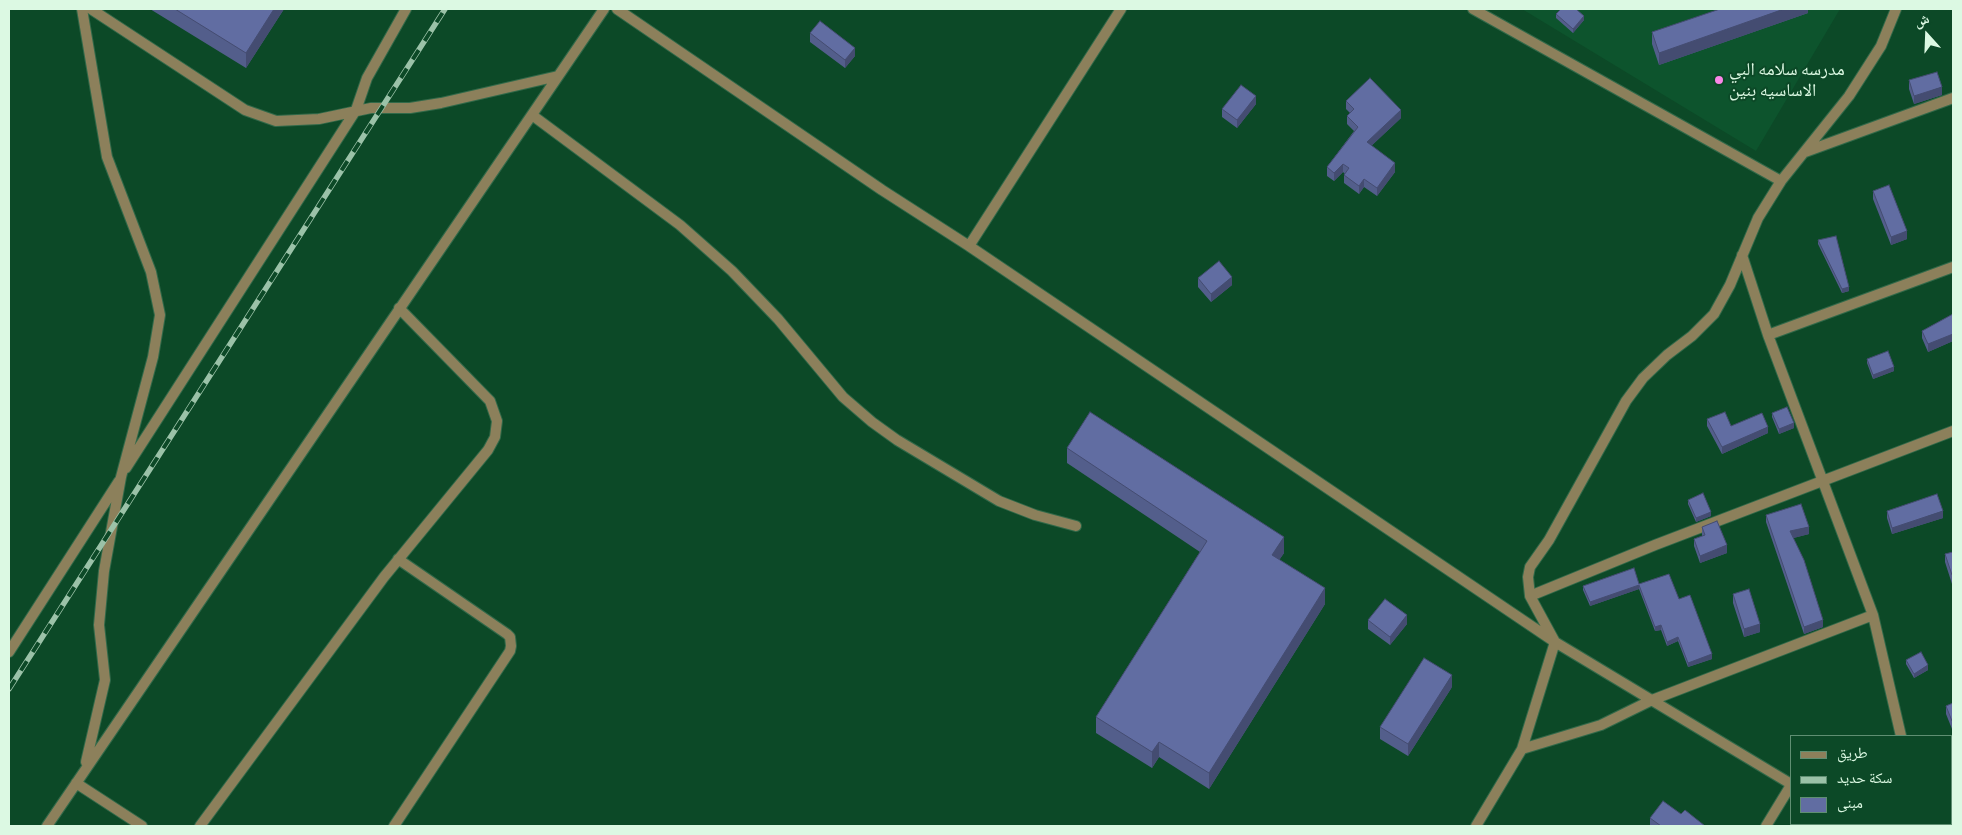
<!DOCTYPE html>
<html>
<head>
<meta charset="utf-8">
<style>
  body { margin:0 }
  #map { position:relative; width:1962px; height:835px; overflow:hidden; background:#0c4927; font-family:Bitter,"Noto Naskh Arabic",serif }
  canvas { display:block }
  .frame { position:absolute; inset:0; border:10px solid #dcf9e3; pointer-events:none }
  .legend { position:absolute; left:1790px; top:735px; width:162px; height:90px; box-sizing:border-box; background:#0c4927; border:1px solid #5f8f72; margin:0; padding:6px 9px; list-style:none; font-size:15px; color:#dcf9e3 }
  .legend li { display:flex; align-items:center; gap:10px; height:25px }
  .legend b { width:25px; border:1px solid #5f8f72 }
  .north { position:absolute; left:1902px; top:10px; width:50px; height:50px; -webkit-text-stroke:4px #0c4927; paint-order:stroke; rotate:340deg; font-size:14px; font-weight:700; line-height:20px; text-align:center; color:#dcf9e3 }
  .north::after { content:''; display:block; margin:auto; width:18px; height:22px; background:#dcf9e3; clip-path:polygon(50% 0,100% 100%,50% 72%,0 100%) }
</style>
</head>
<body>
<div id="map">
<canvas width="1962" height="835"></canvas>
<div class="frame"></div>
<ul class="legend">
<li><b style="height:6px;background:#8c805b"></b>طريق</li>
<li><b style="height:6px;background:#9bc2a8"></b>سكة حديد</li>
<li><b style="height:14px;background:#616da2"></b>مبنى</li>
</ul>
<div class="north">ش</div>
</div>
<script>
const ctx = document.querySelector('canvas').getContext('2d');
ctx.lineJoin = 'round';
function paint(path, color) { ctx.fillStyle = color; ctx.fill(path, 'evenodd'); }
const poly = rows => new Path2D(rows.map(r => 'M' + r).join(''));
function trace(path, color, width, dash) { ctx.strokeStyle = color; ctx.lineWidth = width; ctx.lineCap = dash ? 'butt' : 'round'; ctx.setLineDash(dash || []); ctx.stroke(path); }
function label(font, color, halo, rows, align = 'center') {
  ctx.font = font + ' Bitter,"Noto Naskh Arabic",serif'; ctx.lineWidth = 4; ctx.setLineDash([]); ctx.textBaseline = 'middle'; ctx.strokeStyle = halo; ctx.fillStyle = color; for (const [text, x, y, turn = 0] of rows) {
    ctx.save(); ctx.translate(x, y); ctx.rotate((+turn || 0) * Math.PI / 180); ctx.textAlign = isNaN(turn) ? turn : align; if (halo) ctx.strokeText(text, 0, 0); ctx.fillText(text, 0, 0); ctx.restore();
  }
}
const built = poly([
  [1522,9,1840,9,1756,151]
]);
const minor = poly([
  [82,9,107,157,151,272,160,315,153,357,121,477,104,571,99,625,105,680,86,762],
  [91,9,245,110,276,121,319,119,371,108,410,108,441,103,558,76],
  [617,9,882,190,969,246,1555,642,1791,784],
  [1473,9,1781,181],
  [532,115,680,225,732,271,778,319,843,397,872,422,897,440,999,501,1035,515,1076,526],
  [1805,152,1953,98],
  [969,246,1121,9],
  [1742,255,1768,335,1873,615,1901,736],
  [1768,335,1953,267],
  [126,468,356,110,367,78,406,9],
  [1530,596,1655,545,1953,431],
  [9,652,119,481],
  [1522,749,1601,725,1652,700,1873,615],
  [76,783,142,826],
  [1851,824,1854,826],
  [1923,824,1924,826],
  [47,826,604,9],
  [200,826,384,577,488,450,495,437,497,421,490,401,399,308],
  [394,826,510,651,511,646,510,637,507,634,398,559],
  [1476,826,1522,749,1555,642,1530,596,1528,577,1530,567,1549,540,1626,401,1643,378,1667,355,1692,336,1714,314,1730,285,1758,218,1781,181,1849,96,1881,46,1896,9],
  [1766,826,1791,785]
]);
const rail = poly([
  [9,689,445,9]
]);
const wall = poly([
  [150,9,284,9,246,68],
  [1808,9,1808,13,1659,65,1652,44,1652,32],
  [1556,14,1584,20,1573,33,1556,18],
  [810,33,855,56,845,68,810,42],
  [1909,80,1942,95,1914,104,1909,89],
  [1346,101,1401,118,1371,146,1395,172,1377,196,1364,187,1359,194,1344,183,1344,175,1345,174,1343,172,1334,181,1327,176,1327,167,1354,131,1347,124,1347,116,1350,113,1346,109],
  [1256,104,1237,128,1222,117,1222,109],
  [1873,191,1907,239,1891,245,1873,199],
  [1818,240,1849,291,1842,293,1818,244],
  [1198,278,1232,285,1211,302,1198,287],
  [1953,284,1953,294,1952,292,1952,285],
  [1953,314,1953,341,1928,352,1922,338,1922,331],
  [1867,359,1894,371,1873,379,1867,363],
  [1772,413,1794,428,1779,434,1772,417],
  [1707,419,1731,426,1768,433,1722,454,1707,426],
  [1067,448,1284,553,1279,560,1325,604,1209,789,1159,757,1152,768,1096,733,1096,717,1200,552,1067,463],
  [1688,500,1711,516,1696,522,1688,504],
  [1887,511,1943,518,1892,534,1887,518],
  [1766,515,1809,534,1793,538,1823,627,1804,634,1766,522],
  [1702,527,1727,553,1700,563,1694,546,1694,539,1702,536],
  [1953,552,1953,583,1952,584,1945,562,1945,554],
  [1639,584,1679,599,1712,659,1688,667,1678,641,1667,646,1661,630,1655,631,1639,589,1590,606,1583,590,1583,586],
  [1733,594,1760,632,1744,637,1733,603],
  [1368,620,1407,624,1390,645,1368,629],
  [1906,660,1928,670,1914,678,1906,664],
  [1452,687,1408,756,1380,739,1380,727],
  [1953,703,1952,729,1946,714,1946,706],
  [1681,814,1705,826,1651,826,1650,825,1650,818]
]);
const shadedWall = poly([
  [274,9,284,9,246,68,246,53],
  [1784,9,1808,9,1808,13,1659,65,1659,53],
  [1584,16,1584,20,1573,33,1573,29],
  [855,48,855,56,845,68,845,60],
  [1942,87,1942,95,1914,104,1914,96],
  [1256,96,1256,104,1237,128,1237,120],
  [1401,110,1401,118,1367,150,1367,142],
  [1395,163,1395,172,1377,196,1377,188],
  [1343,164,1343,172,1334,181,1334,173],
  [1364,179,1364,187,1359,194,1359,186],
  [1907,231,1907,239,1891,245,1891,237],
  [1232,277,1232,285,1211,302,1211,294],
  [1849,287,1849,291,1842,293,1842,289],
  [1953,334,1953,341,1928,352,1928,344],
  [1894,367,1894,371,1873,379,1873,375],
  [1794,423,1794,428,1779,434,1779,429],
  [1768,427,1768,433,1722,454,1722,447],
  [1943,511,1943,518,1892,534,1892,528],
  [1711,512,1711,516,1696,522,1696,518],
  [1809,527,1809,534,1790,539,1790,531],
  [1284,537,1284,553,1272,571,1272,555],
  [1727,545,1727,553,1700,563,1700,556],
  [1952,575,1953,575,1953,583,1952,584],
  [1639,585,1639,589,1590,606,1590,602],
  [1325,588,1325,604,1209,789,1209,773],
  [1407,615,1407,624,1390,645,1390,637],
  [1823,620,1823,627,1804,634,1804,627],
  [1760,624,1760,632,1744,637,1744,629],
  [1661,625,1661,630,1655,631,1655,627],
  [1678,637,1678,641,1667,646,1667,642],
  [1712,654,1712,659,1688,667,1688,663],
  [1928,665,1928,670,1914,678,1914,674],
  [1452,675,1452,687,1408,756,1408,744],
  [1159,742,1159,757,1152,768,1152,752]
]);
const building = poly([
  [175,9,274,9,246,53,175,9],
  [1561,9,1576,9,1584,16,1573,29,1556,14,1561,9],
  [1720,9,1784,9,1659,53,1652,32,1720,9],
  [820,21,855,48,845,60,810,33,820,21],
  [1937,72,1942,87,1914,96,1909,80,1937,72],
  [1370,78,1401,110,1367,142,1395,163,1377,188,1364,179,1359,186,1344,175,1349,168,1343,164,1334,173,1327,167,1358,127,1347,116,1354,109,1346,101,1370,78],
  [1241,85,1256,96,1237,120,1222,109,1241,85],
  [1889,185,1907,231,1891,237,1873,191,1889,185],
  [1836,236,1849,287,1842,289,1818,240,1836,236],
  [1219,261,1232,277,1211,294,1198,278,1219,261],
  [1953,314,1953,334,1928,344,1922,331,1953,314],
  [1888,351,1894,367,1873,375,1867,359,1888,351],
  [1787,407,1794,423,1779,429,1772,413,1787,407],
  [1090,412,1284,537,1272,555,1325,588,1209,773,1159,742,1152,752,1096,717,1207,541,1067,448,1090,412],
  [1725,412,1731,426,1762,413,1768,427,1722,447,1707,419,1725,412],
  [1703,493,1711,512,1696,518,1688,500,1703,493],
  [1937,494,1943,511,1892,528,1887,511,1937,494],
  [1801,504,1809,527,1790,531,1804,560,1823,620,1804,627,1766,515,1801,504],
  [1717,521,1727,545,1700,556,1694,539,1705,535,1702,527,1717,521],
  [1953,552,1953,575,1952,575,1945,554,1953,552],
  [1634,568,1639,584,1669,574,1679,599,1690,595,1712,654,1688,663,1678,637,1667,642,1661,625,1655,627,1639,585,1590,602,1583,586,1634,568],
  [1749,589,1760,624,1744,629,1733,594,1749,589],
  [1385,599,1407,615,1390,637,1368,620,1385,599],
  [1921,652,1928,665,1914,674,1906,660,1921,652],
  [1424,658,1452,675,1408,744,1380,727,1424,658],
  [1953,703,1953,721,1952,721,1946,706,1953,703],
  [1663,801,1681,814,1685,810,1705,826,1661,826,1650,818,1663,801]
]);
const markers = [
  [1719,80,5,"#fa87e8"]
];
const poiNames = [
  ["مدرسه سلامه البي",1729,70],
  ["الاساسيه بنين",1729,91]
];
paint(built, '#0d542d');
trace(minor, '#316949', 12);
trace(minor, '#8c805b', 10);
trace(rail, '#9bc2a8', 5.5);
trace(rail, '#0c4927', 4, [11]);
paint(wall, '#535e8b');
paint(shadedWall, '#444c71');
paint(building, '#616da2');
trace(building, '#444c71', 1);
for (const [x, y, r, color] of markers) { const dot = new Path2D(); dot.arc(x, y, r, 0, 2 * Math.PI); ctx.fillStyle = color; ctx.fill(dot); trace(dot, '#0c4927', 2); }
label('18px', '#dcf9e3', '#0c4927', poiNames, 'left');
</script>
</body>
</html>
